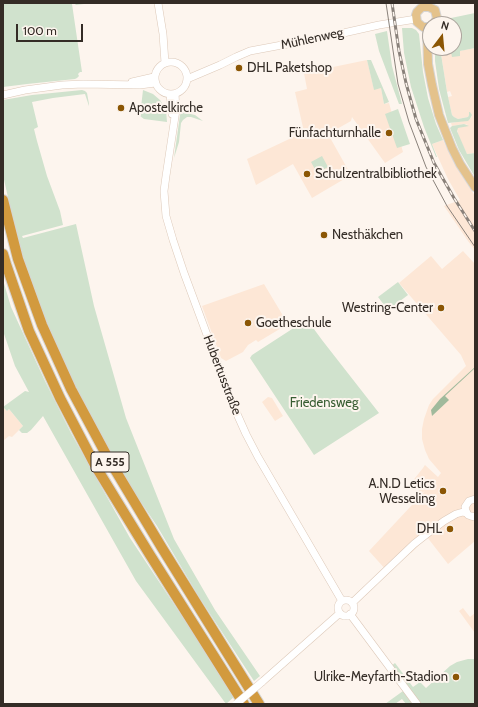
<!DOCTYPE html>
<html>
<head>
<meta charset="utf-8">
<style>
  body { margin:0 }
  #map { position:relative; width:478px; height:707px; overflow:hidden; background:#fdf5ee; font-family:Cabin,sans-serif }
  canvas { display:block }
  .frame { position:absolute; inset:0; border:4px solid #342c26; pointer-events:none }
  .north { position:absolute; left:422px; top:16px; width:40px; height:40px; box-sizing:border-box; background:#fdf5ee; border:1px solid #ada59e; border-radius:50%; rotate:16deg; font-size:11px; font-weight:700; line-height:16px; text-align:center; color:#342c26 }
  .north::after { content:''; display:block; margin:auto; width:14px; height:18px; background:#8b5604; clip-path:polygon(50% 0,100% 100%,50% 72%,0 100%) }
  .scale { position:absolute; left:16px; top:24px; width:67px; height:18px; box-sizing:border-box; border:2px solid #342c26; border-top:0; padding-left:5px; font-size:12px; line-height:14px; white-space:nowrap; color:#342c26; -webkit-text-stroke:3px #fdf5ee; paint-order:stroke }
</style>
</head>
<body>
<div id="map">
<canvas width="478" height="707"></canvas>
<div class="frame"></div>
<div class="north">N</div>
<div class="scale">100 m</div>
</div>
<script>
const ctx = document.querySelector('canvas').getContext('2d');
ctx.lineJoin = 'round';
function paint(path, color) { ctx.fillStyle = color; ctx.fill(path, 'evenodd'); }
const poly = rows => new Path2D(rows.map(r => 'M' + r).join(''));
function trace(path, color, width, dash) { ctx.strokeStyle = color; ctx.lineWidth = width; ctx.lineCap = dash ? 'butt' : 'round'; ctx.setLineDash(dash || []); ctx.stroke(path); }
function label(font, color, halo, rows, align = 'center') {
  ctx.font = font + ' Cabin,sans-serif'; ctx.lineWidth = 4; ctx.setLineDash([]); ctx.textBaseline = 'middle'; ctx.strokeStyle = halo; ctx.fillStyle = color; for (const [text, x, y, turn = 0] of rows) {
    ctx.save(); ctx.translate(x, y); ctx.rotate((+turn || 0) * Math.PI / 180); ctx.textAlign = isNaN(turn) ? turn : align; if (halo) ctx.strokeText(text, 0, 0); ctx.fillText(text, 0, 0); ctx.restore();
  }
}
const built = poly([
  [475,48,475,153,467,154,459,138,457,129,458,128,468,125,464,124,452,126,451,123,469,120,471,118,472,115,469,113,469,115,468,117,458,119,454,117,452,115,448,97,452,96,450,91,447,92,441,54,451,52,460,56,459,51],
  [367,60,374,89,381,88,384,104,389,103,403,152,385,163,352,117,351,121,328,134,351,175,312,198,293,164,256,185,247,159,304,132,295,92,307,89,304,73],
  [443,140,454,163,475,196,475,219,473,221,475,225,475,250,468,241,444,206,460,200,448,179,432,144],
  [463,251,475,264,475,541,448,564,427,537,411,553,409,551,387,571,369,551,425,491,422,493,411,483,423,468,425,465,438,477,441,473,429,459,425,450,422,439,422,429,424,419,429,405,433,399,466,366,461,355,399,283,431,256,442,269],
  [264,284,288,324,258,342,256,340,248,345,243,352,226,361,221,358,202,306],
  [268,397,272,398,283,416,275,421,262,402],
  [3,407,7,411,9,409,23,426,12,437,9,436,3,441],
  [463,608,470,617,475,613,475,633,459,611]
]);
const green = poly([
  [3,3,92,3,76,5,75,4,72,4,82,72,80,72,78,74,79,76,77,78,75,79,27,84,3,87],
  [475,13,475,48,460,51,460,56,452,57,451,52,441,54,447,92,452,115,454,117,458,119,468,117,469,115,469,112,470,112,472,115,470,119,468,121,448,123,439,89,435,61,435,48,454,48,454,24,443,24,444,22,451,18],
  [402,28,412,28,416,30,419,34,423,72,428,98,436,124,443,140,432,144,437,157,436,157,424,127,411,87,404,53],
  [387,31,392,66,402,104,399,104,379,51,375,34],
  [367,60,371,60,389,102,384,104,381,88,374,90],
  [82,90,85,91,87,93,89,104,89,106,85,94,53,98,32,102,38,127,34,129,37,141,47,176,60,211,63,225,22,236,23,238,76,224,94,306,126,418,174,539,215,610,260,676,254,681,199,597,157,526,122,474,92,420,66,369,37,300,17,238,3,175,3,100,32,95],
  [143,90,153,94,160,100,166,110,167,122,144,119,140,116],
  [398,109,410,144,397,148,385,114],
  [182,112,195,115,203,121,191,117,187,117,183,120,181,123,179,142,174,158,180,115],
  [464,124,469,126,458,128,457,131,467,154,475,153,475,177,459,150,450,128,452,126],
  [322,156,328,167,317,173,311,162],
  [3,280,11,307,45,381,71,433,130,538,235,696,226,704,136,581,43,416,31,430,27,433,22,433,19,430,23,426,9,409,7,411,3,407,25,391,29,392,15,366,3,331],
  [398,282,408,295,388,310,378,297],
  [306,320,308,321,322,340,379,413,314,455,250,358,252,355],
  [468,659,475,659,475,704,406,704,402,699,395,704,385,704,403,691,390,667,395,663,413,687,420,682,426,688,450,666,457,662]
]);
const forest = poly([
  [475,367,475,370,474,369,445,396,449,400,432,416,431,410,440,399]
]);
const minor = poly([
  [158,3,163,34,165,63],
  '155 78a16 16 0 1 1 32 0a16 16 0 1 1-32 0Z',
  [187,79,220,65,236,57,250,51,330,36,379,25,416,19],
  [132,82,154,77],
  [170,94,172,114],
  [175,94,176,110,166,176,164,191,166,216,173,240,184,273,226,386,233,405,246,434,258,457,342,601],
  [3,95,25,90,62,85,83,84,140,85,155,83],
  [475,499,469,501,465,507,466,511,468,515,471,516,475,517],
  '338 608a8 8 0 1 1 16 0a8 8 0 1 1-16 0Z',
  [352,603,414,544,428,533,444,521,456,514,463,512,467,513],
  [350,614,417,704],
  [262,682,340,613]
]);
const major = poly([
  [427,27,428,64,432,85,439,115,452,148,460,164,475,187],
  [430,27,423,27,417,22,416,15,417,12,421,8,423,7,429,7,435,10,437,18,434,24]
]);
const highway = poly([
  [3,200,18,259,42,325,71,389,108,458,162,548,259,704],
  [3,254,6,264,29,331,60,398,96,467,150,555,244,704]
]);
const tram = poly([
  [386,3,398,84,409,122,426,167,447,206,475,247]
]);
const rail = poly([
  [392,3,399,51,406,83,416,119,434,163,454,198,475,231]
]);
const minorBridge = poly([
  [236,704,262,682]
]);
const markers = [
  [239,68,4,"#8b5604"],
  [121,108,4,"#8b5604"],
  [389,133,4,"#8b5604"],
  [307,174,4,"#8b5604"],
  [324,235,4,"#8b5604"],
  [441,308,4,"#8b5604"],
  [248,323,4,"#8b5604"],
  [443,491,4,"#8b5604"],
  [450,529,4,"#8b5604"],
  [456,677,4,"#8b5604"]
];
const shields = [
  [110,462,38]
];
const shieldNames = [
  ["A 555",110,462]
];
const streetNames = [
  ["Mühlenweg",312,39,-12],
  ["Hubertusstraße",222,375,69]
];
const poiNames = [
  ["DHL Paketshop",247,68],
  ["Apostelkirche",129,108],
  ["Fünfachturnhalle",381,133,"right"],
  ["Schulzentralbibliothek",315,174],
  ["Nesthäkchen",332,235],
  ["Westring-Center",433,308,"right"],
  ["Goetheschule",256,323],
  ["A.N.D Letics",435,484,"right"],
  ["Wesseling",435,499,"right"],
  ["DHL",442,529,"right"],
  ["Ulrike-Meyfarth-Stadion",448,677,"right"]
];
const parkNames = [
  ["Friedensweg",324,403]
];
paint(built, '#fde7d6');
paint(green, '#d0e2cd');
paint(forest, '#a0ba9c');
trace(minor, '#ddc9b9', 8);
trace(major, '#d6d5d4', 10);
trace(highway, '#d6d5d4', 12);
trace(minor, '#fff', 7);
trace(major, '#e4c28b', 8);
trace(highway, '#d29a3e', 10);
trace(tram, '#89817a', 1);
trace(rail, '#89817a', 3);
trace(rail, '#fdf5ee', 1.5, [4.5]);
trace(minorBridge, '#ddc9b9', 8, []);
trace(minorBridge, '#fff', 7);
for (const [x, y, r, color] of markers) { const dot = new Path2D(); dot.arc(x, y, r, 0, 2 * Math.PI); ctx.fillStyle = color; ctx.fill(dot); trace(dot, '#fdf5ee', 1.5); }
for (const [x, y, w] of shields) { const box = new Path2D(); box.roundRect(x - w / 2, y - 10, w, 20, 3); ctx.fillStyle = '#fdf5ee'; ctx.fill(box); trace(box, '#342c26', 1); }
label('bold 12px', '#342c26', null, shieldNames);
label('13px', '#342c26', '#fdf5ee', streetNames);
label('13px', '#342c26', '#fdf5ee', poiNames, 'left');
label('13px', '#385d32', '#fdf5ee', parkNames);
</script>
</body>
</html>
